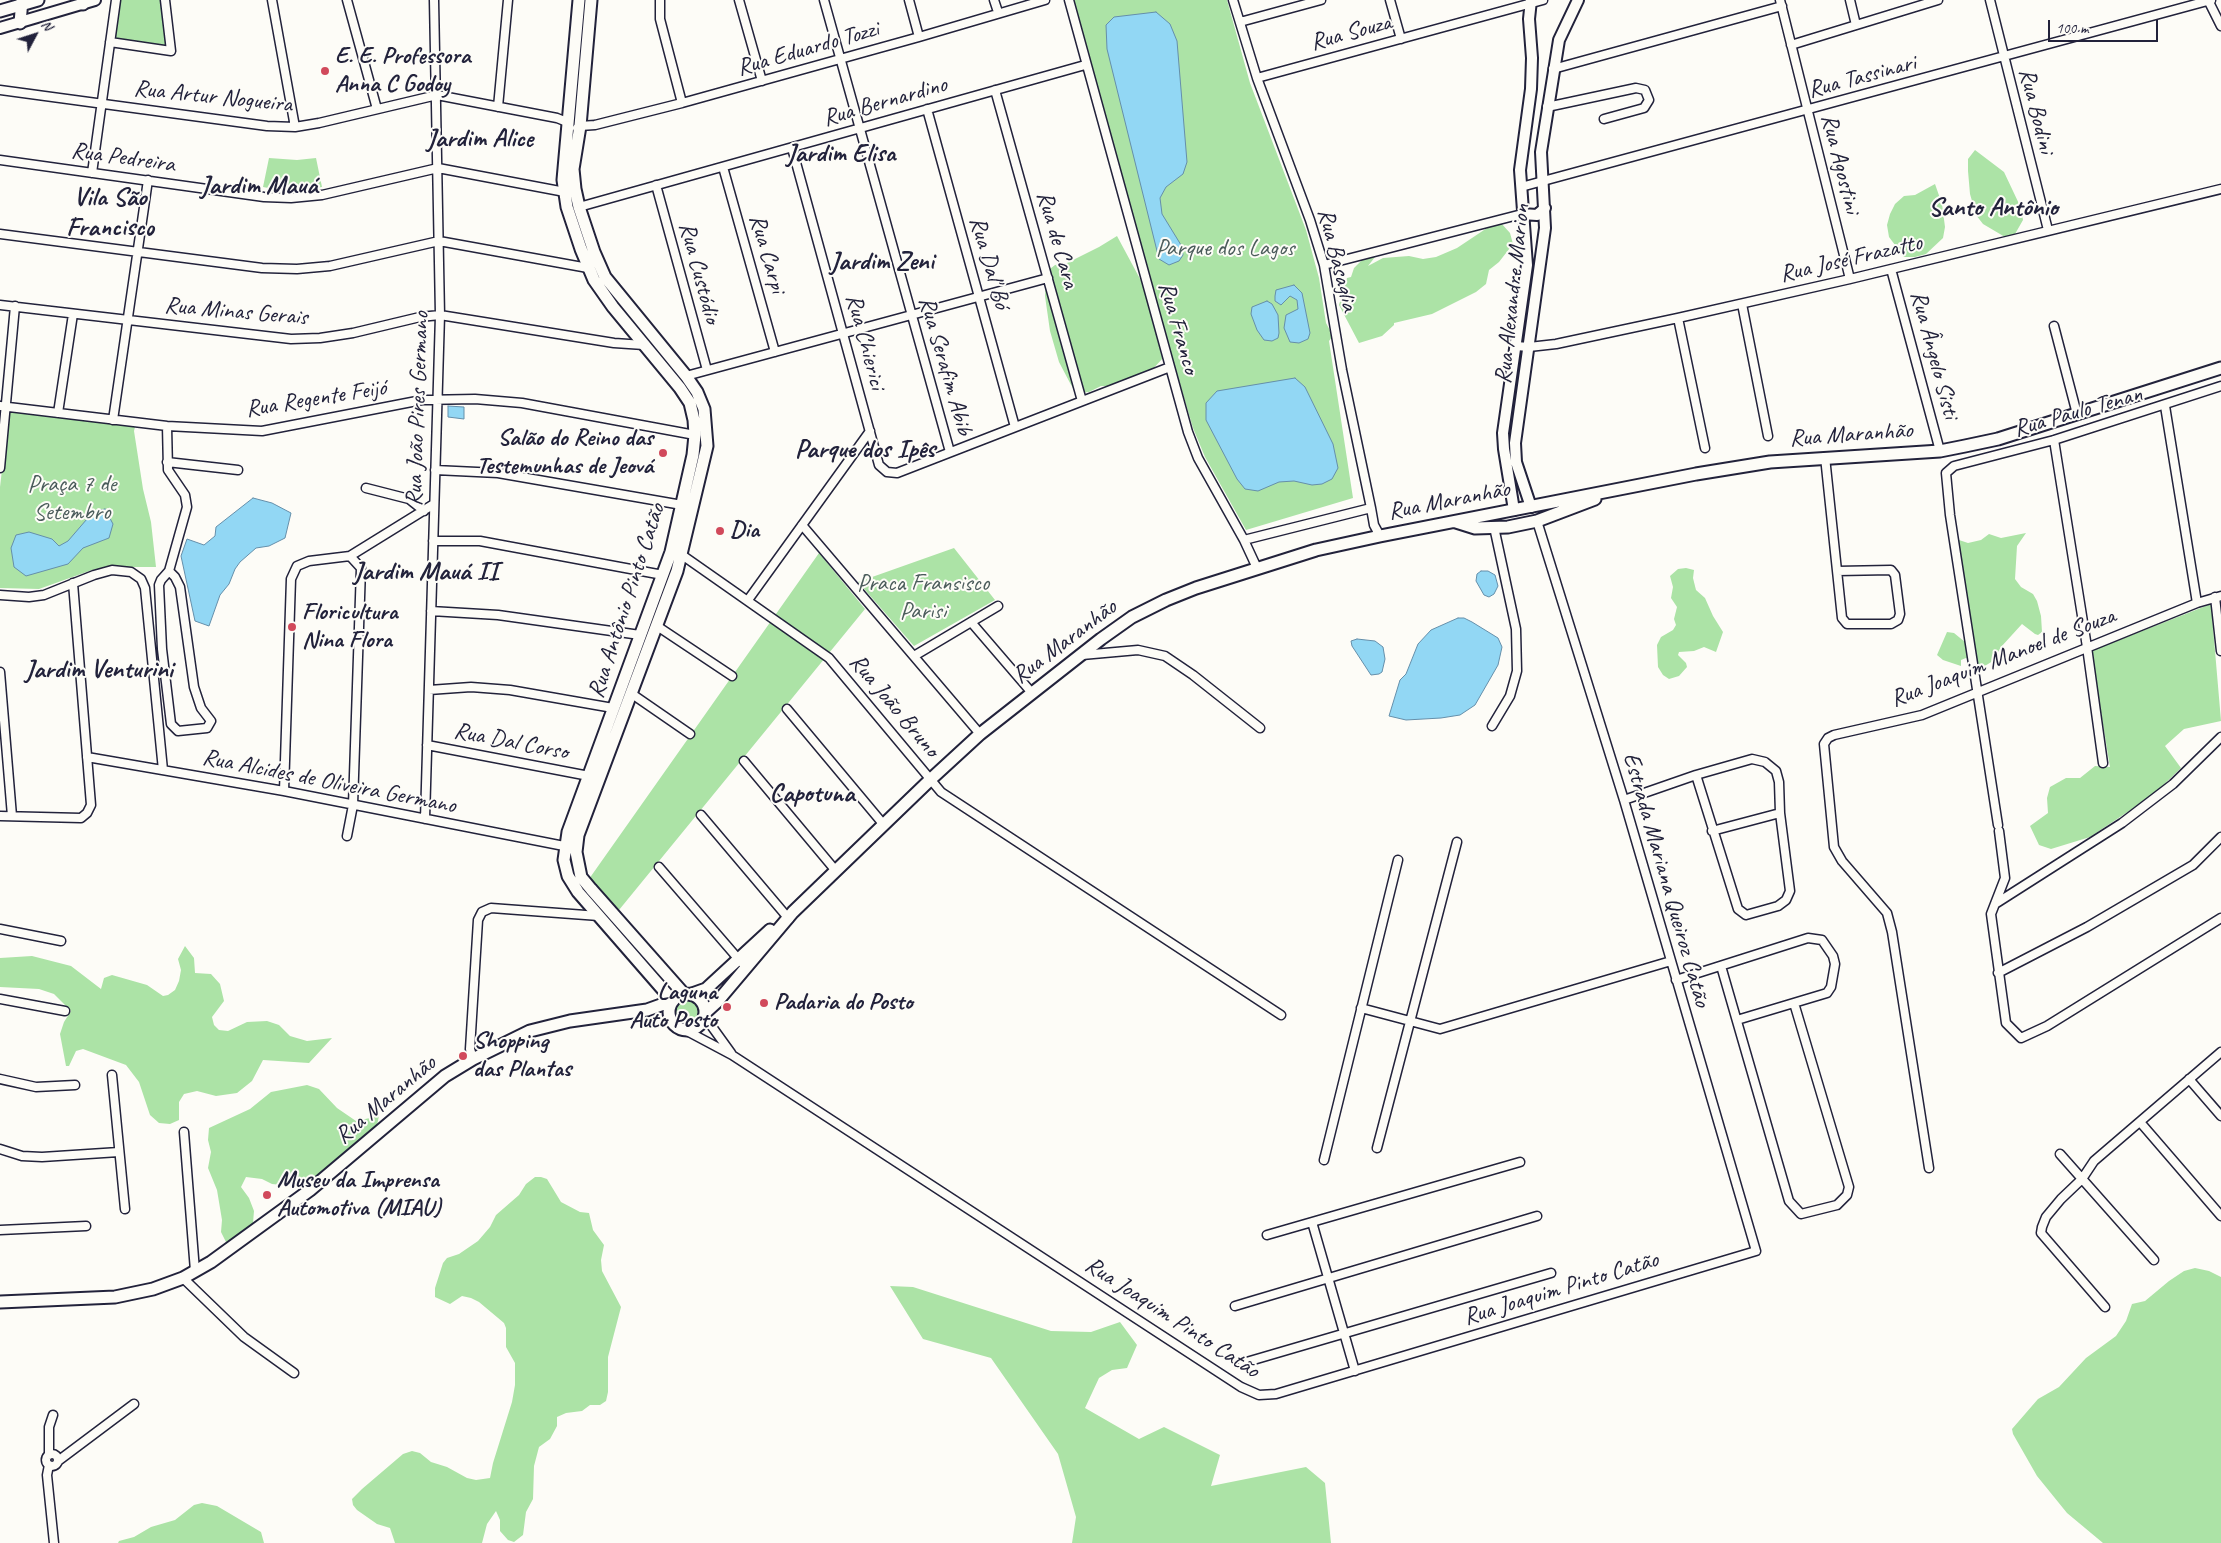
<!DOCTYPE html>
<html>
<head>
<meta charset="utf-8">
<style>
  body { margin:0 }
  #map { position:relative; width:2221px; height:1543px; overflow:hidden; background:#fdfcf7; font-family:Caveat,sans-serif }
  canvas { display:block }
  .north { position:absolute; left:10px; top:10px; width:50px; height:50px; -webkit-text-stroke:4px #fdfcf7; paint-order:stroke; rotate:50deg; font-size:14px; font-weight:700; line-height:20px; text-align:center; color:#22223b }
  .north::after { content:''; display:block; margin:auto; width:18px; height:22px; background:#22223b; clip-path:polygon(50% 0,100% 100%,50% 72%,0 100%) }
  .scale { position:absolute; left:2048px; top:20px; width:110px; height:22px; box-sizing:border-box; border:2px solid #22223b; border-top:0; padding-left:6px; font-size:15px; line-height:18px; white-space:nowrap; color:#22223b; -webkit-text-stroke:4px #fdfcf7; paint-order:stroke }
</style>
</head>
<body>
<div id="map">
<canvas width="2221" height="1543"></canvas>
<div class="north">N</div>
<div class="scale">100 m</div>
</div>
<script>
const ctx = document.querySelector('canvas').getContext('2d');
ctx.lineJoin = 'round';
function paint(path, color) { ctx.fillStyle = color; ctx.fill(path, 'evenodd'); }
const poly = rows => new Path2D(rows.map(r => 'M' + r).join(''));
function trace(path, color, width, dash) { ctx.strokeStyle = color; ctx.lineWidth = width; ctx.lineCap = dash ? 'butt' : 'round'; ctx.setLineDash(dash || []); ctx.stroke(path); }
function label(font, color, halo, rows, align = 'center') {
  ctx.font = font + ' Caveat,sans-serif'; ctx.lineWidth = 4; ctx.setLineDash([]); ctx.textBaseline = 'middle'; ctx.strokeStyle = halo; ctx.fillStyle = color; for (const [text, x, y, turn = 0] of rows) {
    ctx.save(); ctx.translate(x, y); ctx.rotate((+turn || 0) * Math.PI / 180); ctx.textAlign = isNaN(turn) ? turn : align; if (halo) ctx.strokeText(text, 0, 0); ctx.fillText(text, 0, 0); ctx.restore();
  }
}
const green = poly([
  [119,0,163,0,168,46,115,39],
  [1072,0,1227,0,1250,83,1306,230,1319,278,1326,323,1333,336,1329,341,1353,498,1246,530,1205,457,1193,428,1159,313,1164,357,1148,374,1112,386,1101,386,1089,392,1076,393,1070,383,1059,362,1050,331,1045,296,1046,272,1055,265,1067,263,1099,247,1117,236,1146,290],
  [1975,150,2004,172,2021,208,2023,220,2015,234,2005,237,1983,224,1976,215,1970,194,1968,171,1968,159],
  [269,158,297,160,316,158,322,187,289,192,263,187],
  [1935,184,1942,204,1945,227,1943,238,1926,254,1915,257,1904,257,1889,237,1887,225,1890,214,1895,204,1904,196,1915,195],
  [1501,223,1510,233,1513,244,1499,262,1489,270,1486,284,1476,292,1432,314,1394,323,1394,325,1382,336,1359,343,1339,305,1347,278,1351,277,1354,268,1366,256,1375,257,1368,266,1383,258,1409,256,1423,259,1436,257,1457,248,1490,226],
  [9,409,136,423,134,431,143,489,151,522,156,567,112,567,92,570,39,589,0,588,0,487],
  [2026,533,2017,546,2015,579,2021,587,2033,594,2037,601,2041,616,2042,632,2038,635,2035,634,2022,624,2001,647,1993,661,1983,667,1966,658,1961,660,1961,666,1943,660,1937,655,1947,632,1954,633,1965,642,1969,641,1956,539,1968,543,1981,540,1989,534,2001,538],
  [954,548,995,600,914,646,858,582],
  [819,553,865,609,619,910,589,879],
  [1686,568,1694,570,1693,578,1696,590,1705,598,1713,616,1723,632,1716,652,1704,647,1694,651,1679,652,1678,655,1686,663,1687,667,1679,676,1669,679,1663,675,1658,667,1657,645,1661,637,1673,630,1676,625,1674,619,1677,607,1671,598,1673,587,1670,576,1678,569],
  [2211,604,2221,721,2184,729,2165,746,2181,768,2153,795,2090,837,2051,849,2039,845,2030,826,2048,813,2047,798,2050,787,2066,778,2080,778,2095,766,2110,767,2091,651],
  [185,946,194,958,195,973,211,974,220,984,224,1001,212,1017,214,1025,219,1030,228,1031,247,1022,267,1021,279,1025,290,1036,307,1041,332,1038,309,1063,263,1060,252,1081,237,1093,216,1096,197,1091,184,1094,179,1102,179,1120,170,1124,159,1123,150,1115,139,1082,126,1065,83,1049,76,1051,69,1066,66,1066,60,1034,64,1022,71,1011,54,994,39,989,0,987,0,958,32,956,71,966,101,989,104,978,112,975,147,985,163,996,168,995,175,990,179,981,181,970,178,959],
  '672 1012a15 15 0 1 1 30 0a15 15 0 1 1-30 0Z',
  [307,1085,319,1089,337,1108,356,1121,379,1116,375,1134,315,1181,303,1187,272,1184,262,1179,246,1177,241,1187,249,1198,254,1211,253,1223,248,1235,238,1243,226,1242,221,1232,222,1220,217,1190,208,1168,211,1152,208,1140,209,1128,250,1109,271,1092],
  [535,1177,541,1177,547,1179,561,1202,580,1212,589,1213,593,1230,604,1245,601,1260,602,1271,621,1307,608,1357,608,1392,606,1401,600,1405,590,1405,582,1411,566,1413,557,1417,557,1426,550,1439,539,1447,534,1466,533,1499,526,1512,523,1535,514,1542,508,1540,500,1531,500,1520,496,1511,487,1524,482,1543,395,1543,390,1528,377,1524,357,1510,353,1505,352,1499,362,1489,403,1454,412,1451,420,1453,431,1462,447,1467,467,1478,476,1480,490,1478,493,1463,512,1402,515,1385,515,1363,506,1347,506,1328,504,1323,479,1302,471,1298,462,1296,450,1304,435,1297,435,1288,443,1263,447,1258,459,1254,478,1241,490,1227,496,1215,519,1195,526,1184],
  [2195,1268,2209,1271,2221,1277,2221,1543,2103,1543,2067,1513,2037,1476,2013,1434,2012,1429,2038,1399,2059,1387,2086,1358,2116,1336,2126,1321,2132,1304,2145,1301,2169,1281,2184,1271],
  [890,1286,913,1287,1051,1331,1091,1332,1120,1322,1137,1345,1127,1368,1112,1370,1099,1378,1085,1408,1139,1439,1164,1427,1220,1455,1211,1486,1306,1467,1325,1483,1331,1543,1072,1543,1076,1517,1058,1454,991,1358,923,1339],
  [202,1503,217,1506,261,1532,264,1543,118,1543,119,1541,134,1537,151,1527,175,1520,194,1505]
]);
const water = poly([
  [1156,12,1170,24,1177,41,1187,162,1183,174,1166,187,1160,198,1162,214,1181,245,1183,255,1179,261,1169,265,1159,259,1107,49,1106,25,1114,17,1156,12],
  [1294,285,1302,293,1310,333,1308,339,1299,343,1290,342,1284,328,1286,315,1298,309,1297,300,1290,296,1281,305,1275,301,1275,296,1276,290,1294,285],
  [1267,301,1272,304,1278,315,1279,333,1278,338,1272,341,1264,340,1257,330,1251,314,1252,307,1267,301],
  [1295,378,1305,387,1333,444,1338,468,1332,479,1322,484,1312,485,1294,481,1279,482,1258,491,1245,489,1237,479,1206,420,1206,403,1217,391,1295,378],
  [448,406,464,407,464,419,448,417,448,406],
  [253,498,272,503,291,513,285,538,269,546,256,548,240,562,235,569,229,584,220,595,209,626,195,621,181,556,187,539,204,545,215,536,216,527,253,498],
  [105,509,113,524,109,538,83,548,68,564,26,576,14,567,11,548,16,535,29,532,52,539,59,546,68,541,93,512,105,509],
  [1481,571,1488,571,1495,575,1498,586,1494,594,1489,597,1484,595,1476,581,1477,574,1481,571],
  [1458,618,1464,618,1472,622,1498,638,1502,647,1498,665,1475,705,1460,715,1441,718,1406,720,1389,716,1400,680,1406,674,1418,644,1431,630,1458,618],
  [1357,639,1375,641,1383,647,1385,659,1382,672,1379,674,1371,675,1369,672,1352,646,1351,641,1357,639]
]);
const minor = poly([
  [272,0,295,127],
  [347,0,377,109],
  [660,0,660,19,682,103],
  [739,0,762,81],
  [824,0,950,452],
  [909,0,919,37],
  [994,0,998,12],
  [1069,0,1188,432,1198,458,1244,540,1257,568],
  [1233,0,1257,78,1310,220,1324,265,1342,370,1371,508,1374,525,1380,536],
  [1390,0,1401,39],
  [1780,0,1850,279],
  [1850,0,1856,25],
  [1990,0,2048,230],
  [2208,0,2221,26],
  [1240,22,1321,0],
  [110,42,171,51,165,0],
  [1791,45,1938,0],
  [1553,69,1782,6],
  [1257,78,1543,0],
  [0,90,267,126,295,127,319,123,437,95,557,118,567,122],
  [995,90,1082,401],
  [498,107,508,0],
  [1547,107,1636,88,1645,90,1649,100,1644,108,1604,119],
  [927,109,1015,427],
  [577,128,580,126,595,125,682,103,919,37,1045,0],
  [792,148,879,465,887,472,897,473,1170,367],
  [0,160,264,197,291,198,322,195,438,168,565,192],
  [723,167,775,352],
  [92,173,116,0],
  [656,185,707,370],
  [1521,187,2211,0],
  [579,207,1085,65],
  [0,234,262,268,297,269,330,266,439,241,588,268],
  [1324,265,1522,214],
  [1891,269,1940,451],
  [1742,304,1768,436],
  [0,305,291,339,320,338,353,333,420,317,440,315,614,343,644,345],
  [1678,318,1705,448],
  [2054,326,2077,414],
  [1516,346,1529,347,1556,344,1678,318,1850,279,2221,189],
  [686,376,1048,278],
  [0,406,167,426,262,431,422,400,475,399,522,403,695,435],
  [2165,406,2197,603],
  [58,413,73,314],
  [113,420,148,180],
  [167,426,168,470,185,495,187,507,169,571,161,580,159,585,162,649,171,724,178,731,207,728,211,721,201,708,194,687,180,587,175,577,169,571],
  [2054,440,2087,647,2103,763],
  [1825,457,1842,618,1847,624,1891,624,1898,620,1900,614,1895,575,1891,570,1837,571],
  [167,462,238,470],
  [0,468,15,306],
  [435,470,498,473,682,505],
  [366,488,409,499,424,511],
  [802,525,980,734],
  [1244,540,1371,508],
  [433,541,480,541,663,575],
  [682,555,829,658,941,792,1281,1015],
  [0,595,29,597,44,595,94,575,112,570,131,572,141,579,145,588,163,770],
  [2215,597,2221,651],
  [748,600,870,431],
  [431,611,498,615,640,635],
  [971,622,1032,693],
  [657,626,732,676],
  [1082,655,1138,650,1165,656,1193,675,1260,728],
  [914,656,998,606],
  [0,672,12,816],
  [429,690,471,687,510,690,613,708],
  [632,694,690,734],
  [787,709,884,825],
  [1492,726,1510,696,1517,671,1516,629,1494,527],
  [427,745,589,776],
  [87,757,284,791,564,846],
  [744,761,836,871],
  [284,791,291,579,297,566,309,561,350,556,434,504],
  [1624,800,1696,775,1752,759,1765,762,1776,771,1779,782,1780,813,1790,891,1786,900,1778,906,1746,915,1738,909,1696,775],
  [701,815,789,919],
  [0,816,81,818,87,813,91,805,73,583],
  [425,819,440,315,434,0],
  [1998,825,1950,515,1946,473,1954,466,2054,440,2221,386],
  [1712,831,1780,813],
  [1999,831,2005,878,1991,914,2006,1023,2021,1038,2047,1026,2221,918],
  [347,836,353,805,361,568,350,556],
  [659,867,741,962],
  [1995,904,2122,823,2173,784,2221,737],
  [0,929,61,941],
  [1721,966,1789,1201,1801,1214,1837,1205,1847,1195,1849,1187,1794,1003],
  [1998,973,2087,927,2193,865,2221,837],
  [1676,980,1808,938,1822,940,1833,956,1835,964,1831,987,1827,993,1737,1020],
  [0,999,65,1011],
  [1361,1008,1440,1029,1671,961],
  [705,1017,731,1053],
  [685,1030,732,1055,1241,1387,1259,1395,1276,1394,1756,1251,1624,800,1537,521],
  [473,1059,470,1049,478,920,482,912,491,908,599,916],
  [112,1075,125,1209],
  [0,1079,36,1087,75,1085],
  [2189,1079,2221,1116],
  [2140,1122,2221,1216],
  [184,1132,195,1271],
  [1377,1148,1457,842],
  [0,1149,22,1156,42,1157,119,1152],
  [2060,1154,2154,1260],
  [1324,1160,1398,860],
  [1929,1168,1892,932,1887,913,1842,861,1834,847,1824,744,1828,738,1834,735,1922,715,2197,603,2221,596],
  [1312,1222,1355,1371],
  [0,1230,86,1226],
  [1267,1235,1520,1162],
  [183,1278,244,1337,294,1373],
  [1235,1306,1537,1216],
  [2105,1307,2041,1233,2042,1227,2046,1217,2061,1199,2082,1179,2094,1161,2221,1052],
  [1243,1363,1551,1273],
  '46 1460a6 6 0 1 1 12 0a6 6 0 1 1-12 0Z',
  [49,1455,49,1427,53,1415],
  [58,1461,134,1404],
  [49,1465,47,1475,54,1543]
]);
const tertiary = poly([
  [0,28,95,0],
  [1522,214,1537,215,1545,208],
  [1531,507,1516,462,1515,443,1545,228,1541,152,1559,40,1578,0],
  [1514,510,1504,449,1503,433,1527,265,1520,170,1531,89,1532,58,1529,19,1531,0]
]);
const secondary = poly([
  [579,0,563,180,567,207,581,249,594,280,613,307,680,388,690,403,694,420,695,435,693,455,671,552,568,832,564,860,568,876,578,892,672,1000],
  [591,0,580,126,573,169,575,189,579,207,594,252,605,277,686,376,697,392,704,409,707,446,677,571,578,835,576,852,581,877,591,889,683,993],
  [83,4,83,0],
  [0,11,38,0],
  [20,23,22,0],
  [1456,522,1475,528,1508,527,1537,521,1595,499],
  '669 1012a18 18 0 1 1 36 0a18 18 0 1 1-36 0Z',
  [692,994,706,989,770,930],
  [706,1012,717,1002,793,912,931,779,980,734,1101,639,1132,617,1166,600,1196,588,1316,550,1380,536,1696,474,1770,462,1940,451,1965,446,1998,439,2221,368],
  [0,1302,115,1297,153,1289,183,1278,211,1262,310,1190,445,1076,473,1059,530,1031,570,1021,647,1010,672,1001]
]);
const markers = [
  [325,71,5,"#d1495b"],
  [663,453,5,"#d1495b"],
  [720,531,5,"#d1495b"],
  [292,627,5,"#d1495b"],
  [764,1003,5,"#d1495b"],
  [727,1007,5,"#d1495b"],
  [463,1056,5,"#d1495b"],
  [267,1195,5,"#d1495b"]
];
const streetNames = [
  ["Rua Souza",1351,33,-15],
  ["Rua Eduardo Tozzi",808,49,-16],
  ["Rua Tassinari",1862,77,-15],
  ["Rua Artur Nogueira",213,97,6],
  ["Rua Bernardino",885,102,-16],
  ["Rua Bodini",2036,111,76],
  ["Rua Pedreira",123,158,8],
  ["Rua Agostini",1840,164,76],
  ["Rua de Cara",1057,240,74],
  ["Rua Carpi",767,254,74],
  ["Rua José Frazatto",1851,259,-13],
  ["Rua Basaglia",1337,260,76],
  ["Rua Dal' Bó",989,263,74],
  ["Rua Custódio",699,273,75],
  ["Rua Alexandre Marion",1513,294,-84],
  ["Rua Minas Gerais",236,312,5],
  ["Rua Franco",1178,328,74],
  ["Rua Chierici",865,342,75],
  ["Rua Ângelo Sisti",1934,355,75],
  ["Rua Serafim Abib",945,366,74],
  ["Rua Regente Feijó",316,399,-9],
  ["Rua João Pires Germano",418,409,-88],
  ["Rua Paulo Tenan",2078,412,-16],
  ["Rua Maranhão",1851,435,-4],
  ["Rua Maranhão",1449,501,-11],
  ["Rua Antônio Pinto Catão",627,601,-72],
  ["Rua Maranhão",1065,642,-37],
  ["Rua Joaquim Manoel de Souza",2003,658,-21],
  ["Rua João Bruno",894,706,50],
  ["Rua Dal Corso",511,742,11],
  ["Rua Alcides de Oliveira Germano",329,782,11],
  ["Estrada Mariana Queiroz Catão",1666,880,74],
  ["Rua Maranhão",386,1100,-40],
  ["Rua Joaquim Pinto Catão",1561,1289,-17],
  ["Rua Joaquim Pinto Catão",1172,1318,33]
];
const poiNames = [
  ["E. E. Professora",335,57],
  ["Anna C Godoy",335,85],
  ["Salão do Reino das",653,439,"right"],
  ["Testemunhas de Jeová",653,467,"right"],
  ["Dia",730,531],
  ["Floricultura",302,613],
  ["Nina Flora",302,641],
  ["Laguna",717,993,"right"],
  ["Auto Posto",717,1021,"right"],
  ["Padaria do Posto",774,1003],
  ["Shopping",473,1042],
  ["das Plantas",473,1070],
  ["Museu da Imprensa",277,1181],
  ["Automotiva (MIAU)",277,1209]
];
const parkNames = [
  ["Parque dos Lagos",1225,249],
  ["Praça 7 de",72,485],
  ["Setembro",72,513],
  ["Praca Fransisco",923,584],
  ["Parisi",923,612]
];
const quarterNames = [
  ["Jardim Alice",480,139],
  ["Jardim Elisa",841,154],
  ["Jardim Mauá",259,186],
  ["Vila São",110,198],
  ["Francisco",110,228],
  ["Santo Antônio",1993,208],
  ["Jardim Zeni",882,262],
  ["Parque dos Ipês",865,450],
  ["Jardim Mauá II",426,572],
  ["Jardim Venturini",99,670],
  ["Capotuna",812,794]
];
paint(green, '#ace3a6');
paint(water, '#92d7f4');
trace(water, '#658faa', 1);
trace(minor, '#22223b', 11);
trace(tertiary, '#22223b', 14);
trace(secondary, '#22223b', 15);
trace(minor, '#fdfcf7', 8);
trace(tertiary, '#fdfcf7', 10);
trace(secondary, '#fdfcf7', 11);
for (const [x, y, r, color] of markers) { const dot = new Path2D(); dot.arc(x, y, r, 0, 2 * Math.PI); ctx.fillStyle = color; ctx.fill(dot); trace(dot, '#fdfcf7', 2); }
label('24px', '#22223b', '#fdfcf7', streetNames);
label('bold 24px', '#22223b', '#fdfcf7', poiNames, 'left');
label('24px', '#4b5c5b', '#fdfcf7', parkNames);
label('bold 26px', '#22223b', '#fdfcf7', quarterNames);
</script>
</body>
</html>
